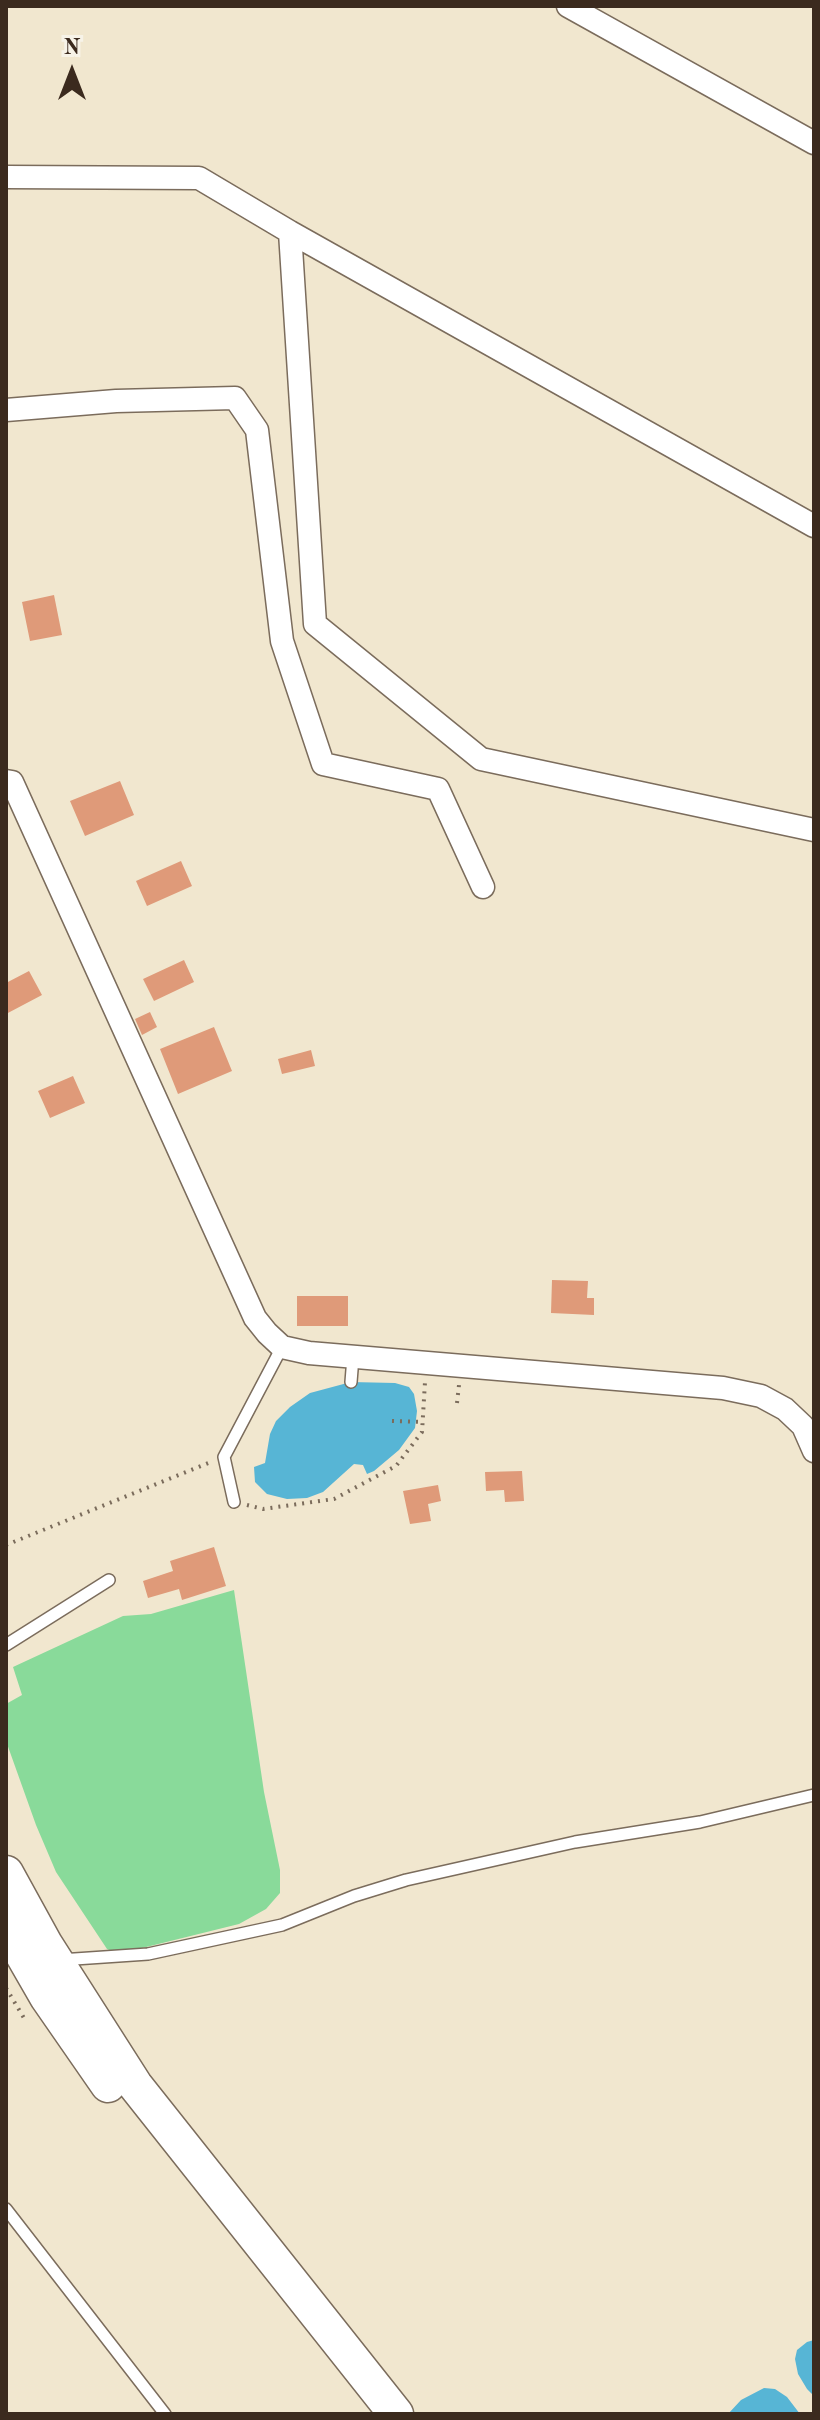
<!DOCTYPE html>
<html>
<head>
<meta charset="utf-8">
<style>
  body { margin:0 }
  #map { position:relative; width:820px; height:2420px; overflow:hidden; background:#f1e7cf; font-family:"Old Standard TT",serif }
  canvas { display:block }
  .frame { position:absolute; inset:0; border:8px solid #3b2a1e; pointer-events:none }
  .north { position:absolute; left:32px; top:32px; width:80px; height:80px; -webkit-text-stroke:6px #f7f3e8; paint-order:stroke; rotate:0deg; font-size:22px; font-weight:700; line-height:32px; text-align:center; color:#3b2a1e }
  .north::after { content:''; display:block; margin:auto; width:28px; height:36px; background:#3b2a1e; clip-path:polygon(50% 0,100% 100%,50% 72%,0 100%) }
</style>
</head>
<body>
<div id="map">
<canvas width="820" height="2420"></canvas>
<div class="frame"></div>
<div class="north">N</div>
</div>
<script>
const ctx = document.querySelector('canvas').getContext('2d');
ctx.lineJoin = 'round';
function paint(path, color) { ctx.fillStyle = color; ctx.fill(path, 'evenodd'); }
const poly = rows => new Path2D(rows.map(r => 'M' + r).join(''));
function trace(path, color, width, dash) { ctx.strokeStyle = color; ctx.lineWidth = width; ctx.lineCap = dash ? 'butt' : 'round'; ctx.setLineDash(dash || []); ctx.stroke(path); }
const green = poly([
  [234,1590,264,1792,280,1870,280,1893,266,1909,239,1924,118,1954,107,1949,56,1872,36,1825,6,1741,6,1704,22,1695,13,1667,123,1616,151,1614]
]);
const water = poly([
  [351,1382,395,1383,409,1387,414,1394,417,1411,415,1428,399,1450,374,1471,367,1474,363,1465,354,1464,323,1492,307,1498,287,1499,267,1494,255,1482,254,1467,265,1463,270,1434,276,1421,290,1407,310,1393],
  [814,2340,814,2396,807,2389,798,2374,795,2359,797,2350,807,2342],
  [764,2388,775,2389,787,2397,800,2414,728,2414,741,2400]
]);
const building = poly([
  [54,595,62,635,30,641,22,602],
  [120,781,134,815,85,836,70,801],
  [181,861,192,886,147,906,136,881],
  [184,960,194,982,154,1001,143,979],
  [29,971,42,995,6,1014,6,983],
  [150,1012,157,1027,142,1035,135,1019],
  [214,1027,232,1071,178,1094,160,1049],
  [311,1050,315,1066,282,1074,278,1059],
  [73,1076,85,1103,50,1118,38,1091],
  [552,1280,588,1281,587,1298,594,1298,594,1315,551,1313],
  [297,1296,348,1296,348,1326,297,1326],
  [522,1471,524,1501,505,1502,504,1490,486,1491,485,1472],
  [438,1485,441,1501,428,1504,431,1521,410,1524,403,1491],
  [214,1547,226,1586,182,1600,179,1589,148,1598,143,1581,173,1571,170,1561]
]);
const path = poly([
  [457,1403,459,1385],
  [392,1421,422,1422],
  [247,1505,263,1509,334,1499,396,1466,422,1432,425,1382],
  [6,1545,211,1462],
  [6,1988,24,2018]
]);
const service = poly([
  [351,1382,353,1357],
  [234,1502,224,1457,282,1347],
  [6,1645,109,1580],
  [60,1960,148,1954,282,1925,354,1896,406,1880,575,1842,700,1822,814,1795],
  [6,2209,165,2414]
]);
const minor = poly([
  [568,6,814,143],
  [6,177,199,178,290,232,814,526],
  [290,232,315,624,481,759,814,830],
  [6,410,116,401,235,398,257,430,282,641,323,764,438,789,483,887],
  [6,781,12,782,255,1318,267,1333,282,1347,309,1353,723,1388,761,1396,785,1409,803,1426,814,1451]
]);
const primary = poly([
  [6,1873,45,1944,135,2085,396,2414],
  [6,1926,47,1997,108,2085]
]);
paint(green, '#89da9a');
paint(water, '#57b5d5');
paint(building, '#df9a79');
trace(service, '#7b6c5c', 14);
trace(minor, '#7b6c5c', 25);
trace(primary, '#7b6c5c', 37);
trace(path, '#7b6c5c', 4, [2, 6]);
trace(service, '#fff', 11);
trace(minor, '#fff', 22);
trace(primary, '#fff', 34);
</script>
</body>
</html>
